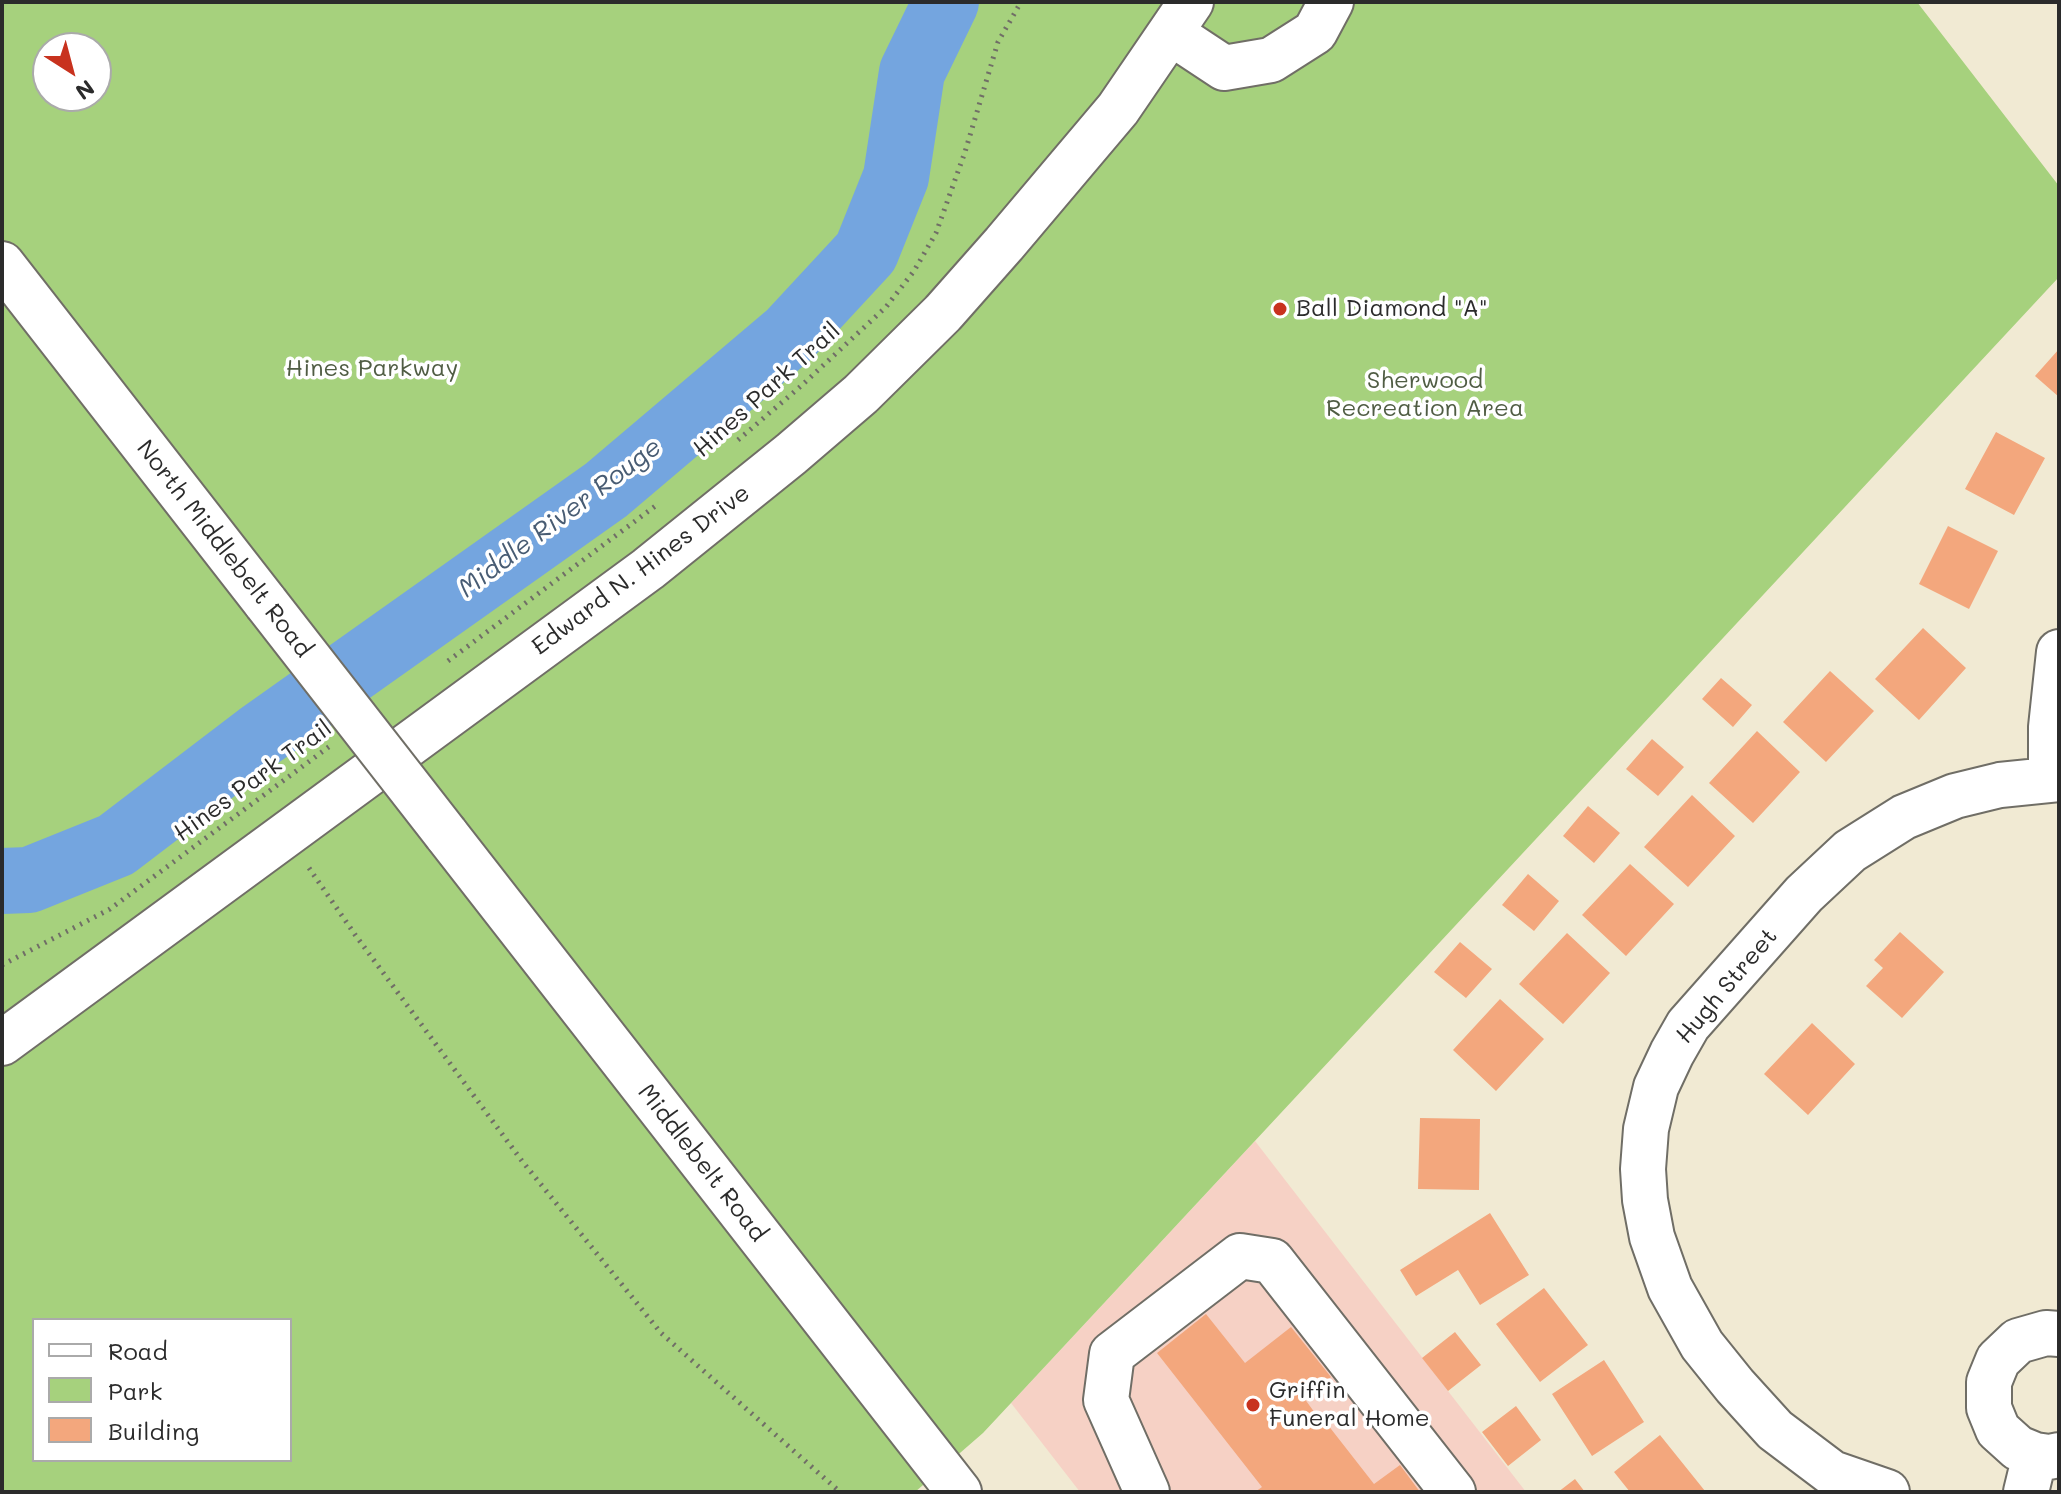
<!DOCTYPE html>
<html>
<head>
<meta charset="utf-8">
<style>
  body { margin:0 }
  #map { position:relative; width:2061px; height:1494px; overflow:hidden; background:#f1ead3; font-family:Mali,sans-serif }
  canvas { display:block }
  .frame { position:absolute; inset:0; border:4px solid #2b2b2b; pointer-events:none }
  .legend { position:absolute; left:32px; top:1318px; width:260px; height:144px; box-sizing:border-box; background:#fff; border:2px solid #aaa; margin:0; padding:10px 14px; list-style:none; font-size:24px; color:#2b2b2b }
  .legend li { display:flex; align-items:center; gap:16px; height:40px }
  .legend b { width:40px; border:2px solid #aaa }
  .north { position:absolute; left:32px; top:32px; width:80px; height:80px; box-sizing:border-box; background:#fff; border:2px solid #aaa; border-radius:50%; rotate:144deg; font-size:22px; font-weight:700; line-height:32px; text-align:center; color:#2b2b2b }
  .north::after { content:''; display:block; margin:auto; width:28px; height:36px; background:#c8321e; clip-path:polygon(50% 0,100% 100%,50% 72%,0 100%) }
</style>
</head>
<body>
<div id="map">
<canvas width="2061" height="1494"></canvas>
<div class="frame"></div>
<ul class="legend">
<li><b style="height:10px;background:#fff"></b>Road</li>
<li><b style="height:22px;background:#a6d17d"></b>Park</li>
<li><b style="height:22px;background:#f3a77d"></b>Building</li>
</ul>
<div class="north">N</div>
</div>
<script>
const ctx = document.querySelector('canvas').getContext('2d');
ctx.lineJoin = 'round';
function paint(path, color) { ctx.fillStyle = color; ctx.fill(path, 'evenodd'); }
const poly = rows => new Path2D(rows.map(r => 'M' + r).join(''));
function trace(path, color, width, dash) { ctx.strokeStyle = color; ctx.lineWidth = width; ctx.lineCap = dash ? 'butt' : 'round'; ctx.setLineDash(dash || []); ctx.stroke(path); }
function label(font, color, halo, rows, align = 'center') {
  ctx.font = font + ' Mali,sans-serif'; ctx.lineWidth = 7; ctx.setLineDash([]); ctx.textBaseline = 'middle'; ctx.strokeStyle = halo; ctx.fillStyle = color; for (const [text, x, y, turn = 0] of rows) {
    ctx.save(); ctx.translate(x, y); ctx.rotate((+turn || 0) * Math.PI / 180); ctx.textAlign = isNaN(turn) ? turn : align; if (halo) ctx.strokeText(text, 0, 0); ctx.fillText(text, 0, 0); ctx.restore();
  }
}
const built = poly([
  [1255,1141,1526,1492,1080,1492,1011,1403]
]);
const green = poly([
  [2,2,1917,2,2059,186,2059,277,1011,1403,983,1433,915,1492,2,1492],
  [48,48,96,48,96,96,48,96],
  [34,1320,290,1320,290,1460,34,1460]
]);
const river = poly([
  [2,881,29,880,116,845,259,736,606,490,790,334,866,252,896,177,912,72,946,2]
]);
const building = poly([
  [2059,349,2059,397,2035,376],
  [1996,432,2045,458,2014,515,1965,489],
  [1948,526,1998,551,1969,609,1919,584],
  [1923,628,1966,668,1919,720,1875,679],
  [1830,671,1874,711,1826,762,1783,722],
  [1721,678,1752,705,1733,727,1702,699],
  [1757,731,1800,772,1753,823,1709,783],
  [1652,739,1684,767,1658,796,1626,769],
  [1692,795,1735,836,1688,887,1644,847],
  [1588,806,1620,833,1594,863,1563,836],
  [1630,864,1674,904,1626,956,1582,915],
  [1528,874,1559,901,1534,931,1502,905],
  [1900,932,1944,972,1902,1018,1866,986,1883,968,1874,960],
  [1567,933,1610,973,1563,1024,1519,984],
  [1460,942,1492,969,1466,998,1434,972],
  [1500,999,1544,1039,1496,1091,1453,1050],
  [1812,1023,1855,1064,1808,1115,1764,1074],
  [1420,1118,1480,1119,1479,1190,1418,1189],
  [1490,1213,1529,1275,1480,1305,1458,1270,1416,1296,1400,1270],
  [1544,1288,1588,1345,1540,1382,1496,1324],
  [1206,1314,1245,1363,1291,1327,1331,1377,1304,1398,1315,1413,1317,1411,1374,1484,1400,1465,1420,1492,1255,1492,1262,1487,1157,1353],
  [1455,1332,1481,1365,1448,1391,1422,1358],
  [1604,1360,1644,1422,1592,1456,1552,1394],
  [1516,1406,1541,1440,1508,1466,1482,1432],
  [1660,1435,1705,1491,1703,1492,1630,1492,1614,1472],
  [1575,1479,1585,1492,1558,1492]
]);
const path = poly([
  [738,440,801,386,886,307,914,271,936,233,965,152,998,42,1021,2],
  [448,661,658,504],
  [309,868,356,936,522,1161,661,1333,840,1492],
  [2,965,110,909,330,746]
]);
const minor = poly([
  [1171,33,1224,68,1271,60,1315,32,1331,2],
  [2051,779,2051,727,2059,652],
  [2,1043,648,569,791,454,861,394,943,313,1004,244,1118,109,1191,2],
  [2059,1334,2046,1333,2018,1341,1998,1360,1989,1382,1989,1408,1998,1430,2018,1448,2035,1455,2049,1457,2059,1455],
  [1147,1492,1106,1400,1112,1354,1240,1256,1272,1261,1453,1492],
  [1887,1492,1832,1473,1775,1430,1735,1386,1702,1345,1670,1288,1652,1237,1645,1200,1643,1169,1646,1129,1656,1087,1672,1053,1688,1025,1804,894,1850,851,1904,817,1955,796,2000,785,2059,779],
  [2026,1492,2035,1455]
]);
const major = poly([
  [2,264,266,603],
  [446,834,959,1492]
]);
const majorBridge = poly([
  [266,603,446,834]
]);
const markers = [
  [1280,309,8,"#c8321e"],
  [1253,1405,8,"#c8321e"]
];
const poiNames = [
  ["Ball Diamond \"A\"",1296,309],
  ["Griffin",1269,1391],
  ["Funeral Home",1269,1419]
];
const parkNames = [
  ["Hines Parkway",372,369],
  ["Sherwood",1425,381],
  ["Recreation Area",1425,409]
];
const streetNames = [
  ["Hines Park Trail",767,390,-42],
  ["North Middlebelt Road",224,549,52],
  ["Edward N. Hines Drive",641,570,-37],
  ["Hines Park Trail",253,781,-36],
  ["Hugh Street",1727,986,-50],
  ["Middlebelt Road",702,1163,52]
];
const waterNames = [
  ["Middle River Rouge",560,518,-37]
];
paint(built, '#f6d1c5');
paint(green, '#a6d17d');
trace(river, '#74a5df', 66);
paint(building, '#f3a77d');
trace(minor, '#706e66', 48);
trace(major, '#706e66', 48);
trace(path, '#706e66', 5, [2, 6]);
trace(minor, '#fff', 44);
trace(major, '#fff', 44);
trace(majorBridge, '#706e66', 48, []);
trace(majorBridge, '#fff', 44);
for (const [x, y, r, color] of markers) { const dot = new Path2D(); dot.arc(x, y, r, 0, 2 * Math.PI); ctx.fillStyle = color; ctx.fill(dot); trace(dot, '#fff', 3); }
label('24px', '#2b2b2b', '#fff', poiNames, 'left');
label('24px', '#505d44', '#fff', parkNames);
label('24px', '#2b2b2b', '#fff', streetNames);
label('italic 26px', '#485c73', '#fff', waterNames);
</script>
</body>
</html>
